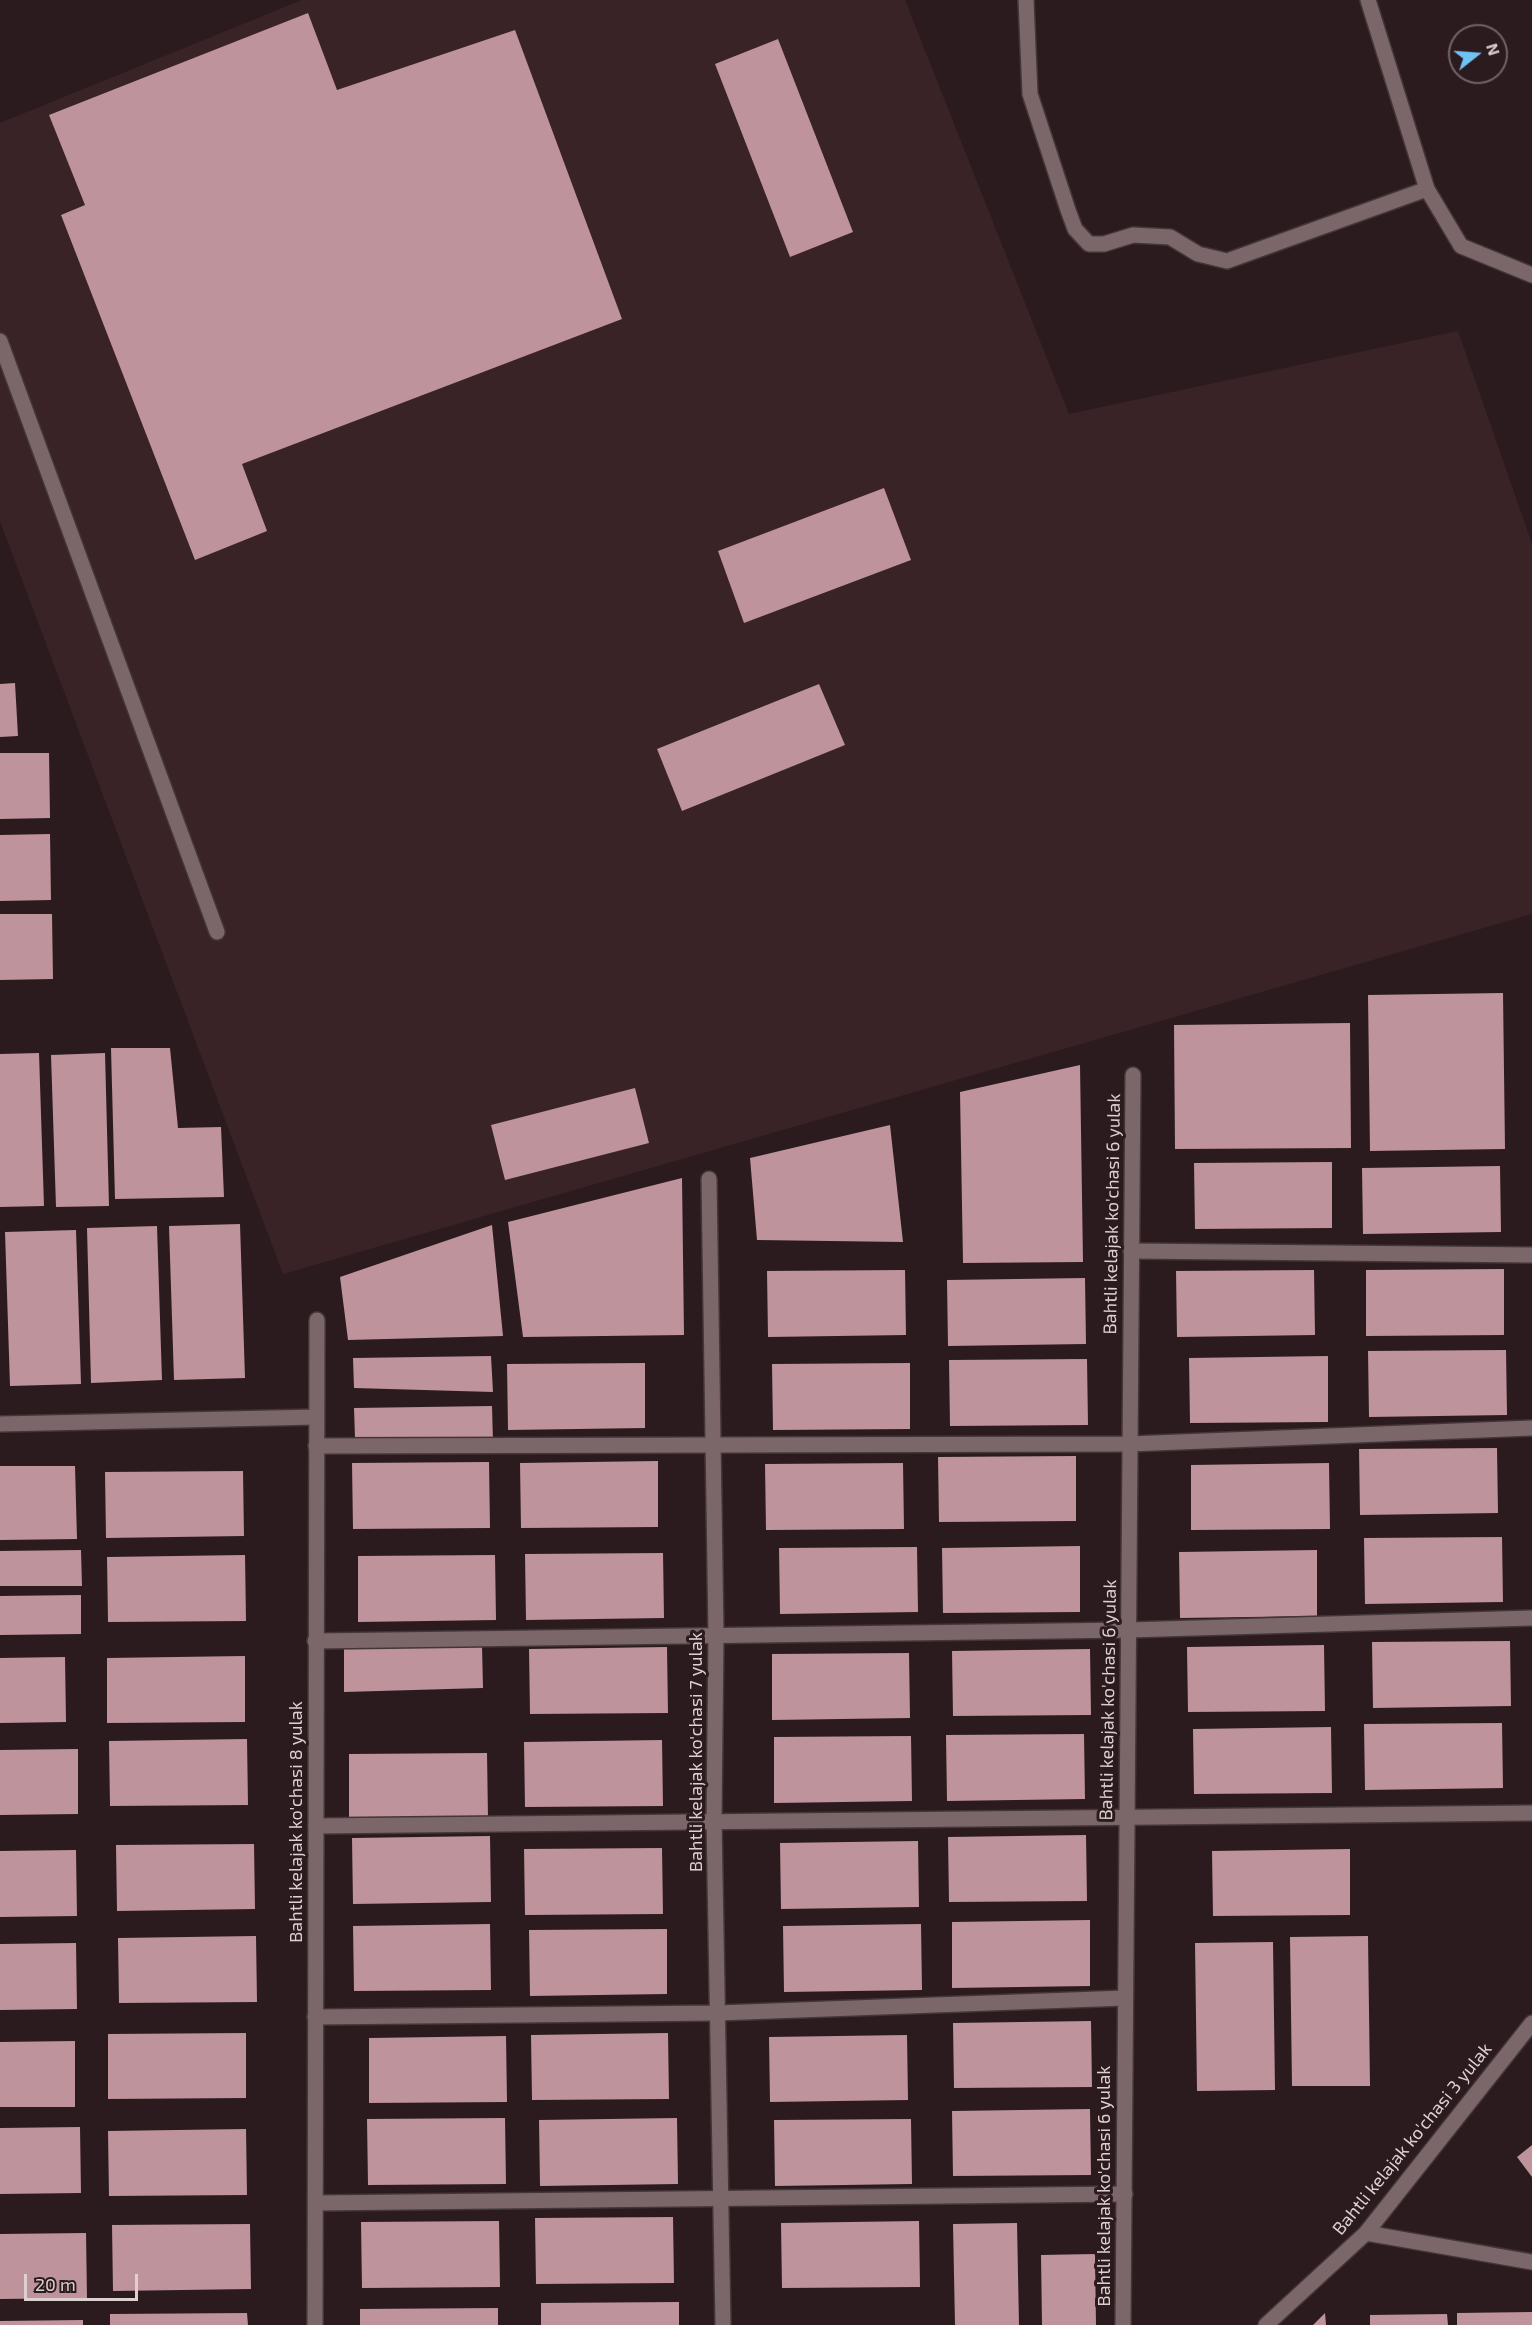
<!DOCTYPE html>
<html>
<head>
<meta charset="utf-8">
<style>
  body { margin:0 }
  #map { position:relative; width:1532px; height:2325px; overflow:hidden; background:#2c1b1e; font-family:"Exo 2",sans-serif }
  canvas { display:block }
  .north { position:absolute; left:1448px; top:24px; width:60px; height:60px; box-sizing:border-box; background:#2c1b1e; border:2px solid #726366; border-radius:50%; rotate:73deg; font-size:16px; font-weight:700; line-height:24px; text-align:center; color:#dcd0d1 }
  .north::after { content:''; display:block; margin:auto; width:21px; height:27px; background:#6fc2f4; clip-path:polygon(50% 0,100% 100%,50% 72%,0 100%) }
  .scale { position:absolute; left:24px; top:2274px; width:114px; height:27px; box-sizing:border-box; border:3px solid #dcd0d1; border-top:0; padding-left:8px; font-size:18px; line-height:21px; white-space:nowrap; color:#dcd0d1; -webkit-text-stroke:4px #2c1b1e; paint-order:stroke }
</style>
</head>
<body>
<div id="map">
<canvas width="1532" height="2325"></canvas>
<div class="north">N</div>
<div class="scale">20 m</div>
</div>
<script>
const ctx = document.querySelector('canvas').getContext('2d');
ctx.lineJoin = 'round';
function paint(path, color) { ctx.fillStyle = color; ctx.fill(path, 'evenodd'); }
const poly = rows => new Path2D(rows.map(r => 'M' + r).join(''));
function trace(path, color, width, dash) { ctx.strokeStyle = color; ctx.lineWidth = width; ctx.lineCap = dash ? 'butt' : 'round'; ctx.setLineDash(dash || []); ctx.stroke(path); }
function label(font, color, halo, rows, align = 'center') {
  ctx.font = font + ' "Exo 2",sans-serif'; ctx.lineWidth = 6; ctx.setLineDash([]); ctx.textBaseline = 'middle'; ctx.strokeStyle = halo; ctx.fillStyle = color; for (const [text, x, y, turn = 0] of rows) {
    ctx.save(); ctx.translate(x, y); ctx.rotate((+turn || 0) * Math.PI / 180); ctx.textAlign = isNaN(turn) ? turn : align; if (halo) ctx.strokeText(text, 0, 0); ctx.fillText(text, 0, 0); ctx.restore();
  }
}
const built = poly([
  [302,0,905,0,1069,414,1458,331,1532,544,1532,914,283,1274,0,521,0,123]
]);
const building = poly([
  [308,13,337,90,515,30,622,319,242,464,267,531,195,560,61,215,85,205,49,115],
  [778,39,853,232,790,257,715,64],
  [884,488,911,560,744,623,718,551],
  [15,683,18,736,0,737,0,684],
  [819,684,845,745,682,811,657,749],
  [0,753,49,753,50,818,0,819],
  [50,834,51,900,0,901,0,835],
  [0,914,52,914,53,979,0,980],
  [1503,993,1505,1149,1370,1151,1368,995],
  [1350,1023,1351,1148,1175,1149,1174,1025],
  [111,1048,170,1048,178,1128,221,1127,224,1197,115,1199],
  [39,1053,44,1206,0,1207,0,1054],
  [105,1053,109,1206,56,1207,51,1055],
  [1080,1065,1083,1262,963,1263,960,1092],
  [635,1088,649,1143,505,1180,491,1125],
  [890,1125,903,1242,757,1240,750,1158],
  [1332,1162,1332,1228,1195,1229,1194,1163],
  [1500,1166,1501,1232,1363,1234,1362,1168],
  [682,1178,684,1335,523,1337,508,1222],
  [240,1224,245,1378,174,1380,169,1226],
  [492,1225,503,1336,348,1340,340,1277],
  [157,1226,162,1380,91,1383,87,1228],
  [76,1230,81,1384,10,1386,5,1232],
  [1504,1269,1504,1335,1366,1336,1366,1270],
  [905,1270,906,1335,768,1337,767,1271],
  [1314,1270,1315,1335,1177,1337,1176,1271],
  [1085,1278,1086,1344,948,1346,947,1280],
  [1506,1350,1507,1415,1369,1417,1368,1351],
  [491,1356,493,1392,354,1388,353,1358],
  [1328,1356,1328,1422,1190,1423,1189,1358],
  [1087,1359,1088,1425,950,1426,949,1360],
  [645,1363,645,1428,508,1430,507,1364],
  [910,1363,910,1429,773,1430,772,1364],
  [492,1406,493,1442,355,1438,354,1408],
  [1497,1448,1498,1513,1360,1515,1359,1449],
  [1076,1456,1076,1521,939,1522,938,1457],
  [658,1461,658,1527,521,1528,520,1463],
  [489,1462,490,1528,353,1529,352,1463],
  [903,1463,904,1529,766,1530,765,1464],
  [1329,1463,1330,1529,1191,1530,1191,1465],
  [0,1466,75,1466,77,1539,0,1540],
  [243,1471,244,1536,106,1538,105,1472],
  [1502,1537,1503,1602,1365,1604,1364,1538],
  [1080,1546,1080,1612,943,1613,942,1548],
  [917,1547,918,1612,780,1614,779,1548],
  [81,1550,82,1586,0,1586,0,1551],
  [1317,1550,1317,1616,1180,1618,1179,1552],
  [663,1553,664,1618,526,1620,525,1554],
  [245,1555,246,1621,108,1622,107,1557],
  [495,1555,496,1620,358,1622,358,1556],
  [81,1595,81,1634,0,1635,0,1596],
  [1510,1641,1511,1706,1373,1708,1372,1642],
  [1324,1645,1325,1711,1188,1712,1187,1647],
  [482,1646,483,1688,344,1692,344,1647],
  [667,1647,668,1713,530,1714,529,1649],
  [1090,1649,1091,1715,953,1716,952,1651],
  [909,1653,910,1718,772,1720,772,1654],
  [245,1656,245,1722,107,1723,107,1658],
  [65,1657,66,1722,0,1723,0,1658],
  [1502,1723,1503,1788,1365,1790,1364,1724],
  [1331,1727,1332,1793,1194,1794,1193,1729],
  [1084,1734,1085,1799,947,1801,946,1735],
  [911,1736,912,1801,774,1803,774,1737],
  [247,1739,248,1805,110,1806,109,1741],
  [662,1740,663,1806,525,1807,524,1742],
  [78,1749,78,1814,0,1815,0,1750],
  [487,1753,488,1818,349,1820,349,1754],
  [1086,1835,1087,1901,949,1902,948,1837],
  [490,1836,491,1902,353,1904,352,1838],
  [918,1841,919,1907,781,1909,780,1843],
  [254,1844,255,1909,117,1911,116,1845],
  [662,1848,663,1914,525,1915,524,1849],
  [1350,1849,1350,1915,1213,1916,1212,1851],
  [76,1850,77,1916,0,1917,0,1851],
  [1090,1920,1090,1986,952,1988,952,1922],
  [490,1924,491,1990,354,1991,353,1926],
  [921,1924,922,1990,784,1992,783,1926],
  [667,1929,667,1994,530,1996,529,1930],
  [256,1936,257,2002,119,2003,118,1938],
  [1368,1936,1370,2086,1292,2086,1290,1937],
  [1273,1942,1275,2090,1197,2091,1195,1943],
  [76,1943,77,2009,0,2010,0,1944],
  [1091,2021,1092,2087,954,2088,953,2023],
  [246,2033,246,2098,108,2099,108,2034],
  [668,2033,669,2099,532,2100,531,2035],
  [907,2035,908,2100,770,2102,769,2037],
  [506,2036,507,2102,369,2103,369,2038],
  [75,2041,75,2107,0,2107,0,2042],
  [1090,2109,1091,2175,953,2176,952,2111],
  [505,2118,506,2184,368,2185,367,2119],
  [677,2118,678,2184,540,2186,539,2120],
  [911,2119,912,2184,775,2186,774,2120],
  [80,2127,81,2193,0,2194,0,2128],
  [246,2129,247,2195,109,2196,108,2131],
  [1532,2145,1532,2177,1517,2157],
  [673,2217,674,2283,536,2284,535,2218],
  [499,2221,500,2287,362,2288,361,2222],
  [919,2221,920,2287,782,2288,781,2223],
  [1017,2223,1019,2325,955,2325,953,2224],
  [250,2224,251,2289,113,2291,112,2225],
  [86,2233,87,2298,0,2299,0,2234],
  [1095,2254,1096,2325,1042,2325,1041,2255],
  [679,2302,679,2325,541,2325,541,2303],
  [498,2308,498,2325,360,2325,360,2309],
  [1532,2312,1532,2325,1457,2325,1457,2313],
  [247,2313,248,2325,110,2325,110,2314],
  [1325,2313,1326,2325,1313,2325],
  [1447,2314,1448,2325,1370,2325,1370,2315],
  [83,2320,83,2325,0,2325,0,2321]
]);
const service = poly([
  [1026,0,1030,94,1068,210,1075,229,1089,244,1104,244,1133,235,1170,237,1198,254,1227,261,1427,189],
  [0,341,217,932],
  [1131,1251,1532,1255],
  [316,1446,1129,1444,1532,1428],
  [315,1641,1128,1630,1532,1618],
  [316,1826,1532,1813],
  [315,2017,718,2013,1125,1998],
  [316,2203,1125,2194]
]);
const minor = poly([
  [1368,0,1427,189,1461,246,1532,275],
  [709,1179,716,1635,714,1820,723,2325],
  [0,1424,317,1417],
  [1366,2233,1532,2262],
  [315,2325,317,1320],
  [1123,2325,1133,1075],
  [1266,2325,1366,2233,1532,2023]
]);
const streetNames = [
  ["Bahtli kelajak ko'chasi 6 yulak",1112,1214,-89],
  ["Bahtli kelajak ko'chasi 6 yulak",1108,1700,-89],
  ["Bahtli kelajak ko'chasi 7 yulak",696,1752,-90],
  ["Bahtli kelajak ko'chasi 8 yulak",296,1822,-90],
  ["Bahtli kelajak ko'chasi 3 yulak",1412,2139,-51],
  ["Bahtli kelajak ko'chasi 6 yulak",1104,2186,-90]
];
paint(built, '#392326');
paint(building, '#be939b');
trace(service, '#433638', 18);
trace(minor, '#433638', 18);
trace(service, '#7b666a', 15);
trace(minor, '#7b666a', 15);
label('18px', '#dcd0d1', '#2c1b1e', streetNames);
</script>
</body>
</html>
